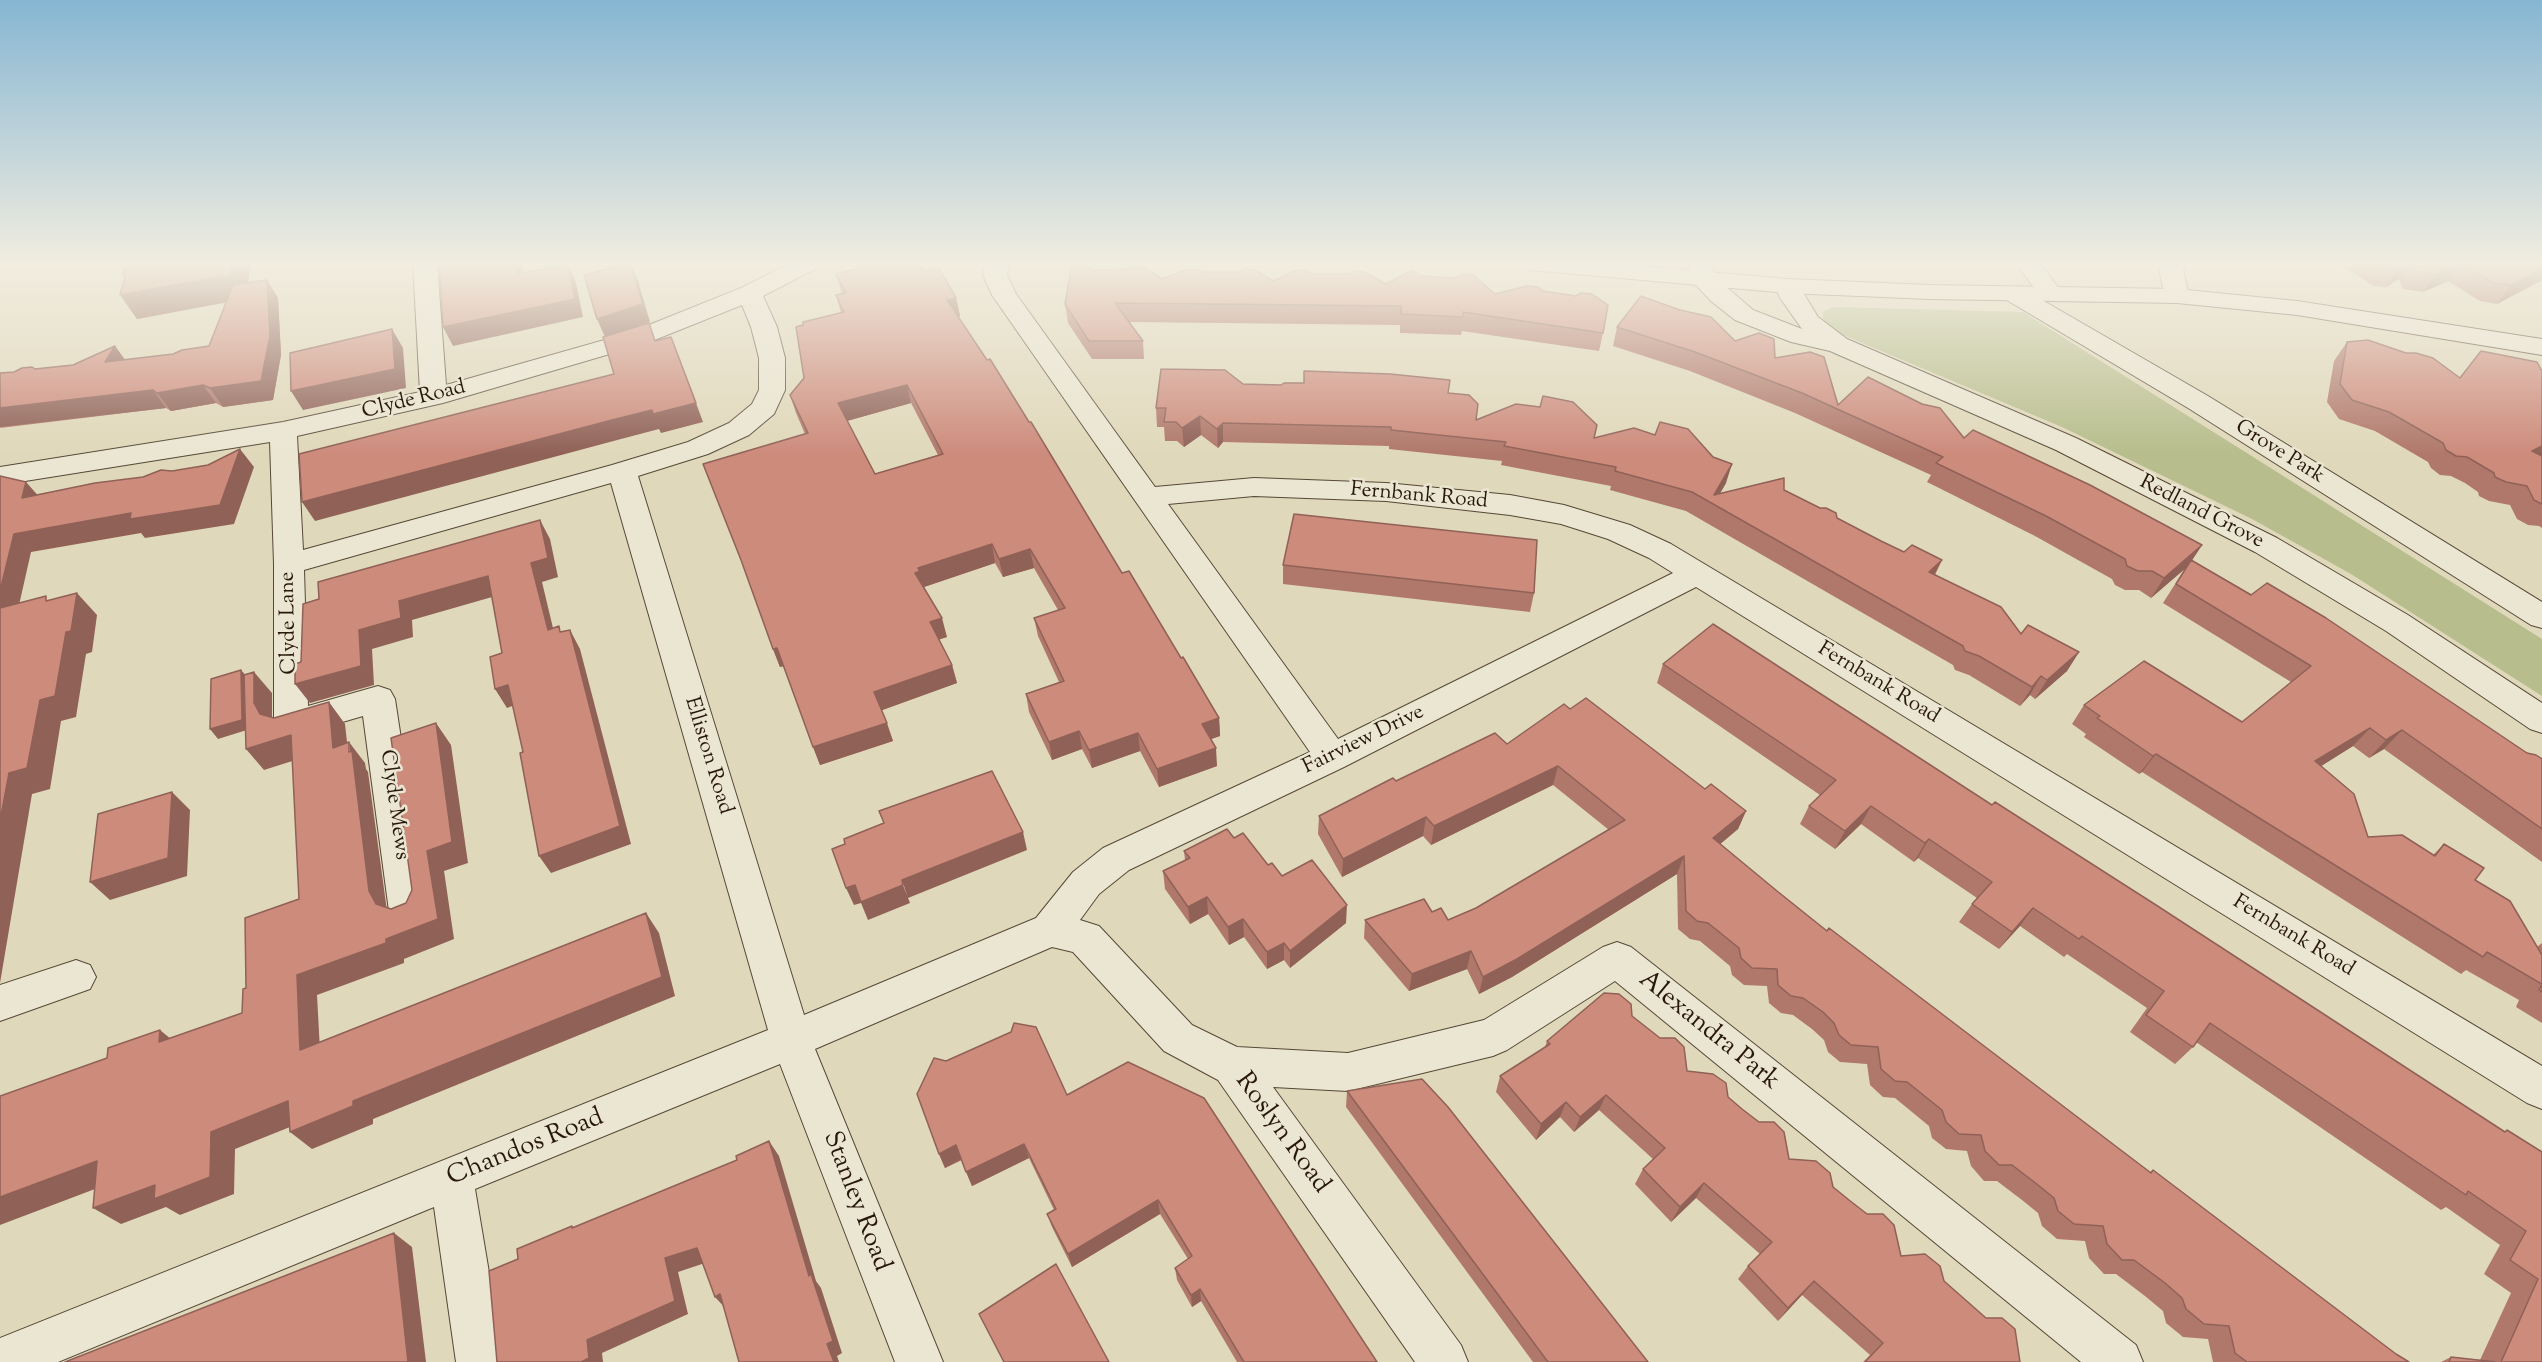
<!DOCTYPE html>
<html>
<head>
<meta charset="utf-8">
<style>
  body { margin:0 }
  canvas { display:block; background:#e0d8ba }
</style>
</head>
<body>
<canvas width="2542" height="1362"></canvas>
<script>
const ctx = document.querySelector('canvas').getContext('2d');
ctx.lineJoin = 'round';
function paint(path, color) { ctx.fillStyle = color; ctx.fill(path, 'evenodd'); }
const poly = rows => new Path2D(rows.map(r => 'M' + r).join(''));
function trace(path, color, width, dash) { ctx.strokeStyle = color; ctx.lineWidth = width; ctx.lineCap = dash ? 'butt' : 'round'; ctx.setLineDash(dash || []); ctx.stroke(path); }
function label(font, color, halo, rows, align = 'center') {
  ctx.font = font + ' "Sorts Mill Goudy",serif'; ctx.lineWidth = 5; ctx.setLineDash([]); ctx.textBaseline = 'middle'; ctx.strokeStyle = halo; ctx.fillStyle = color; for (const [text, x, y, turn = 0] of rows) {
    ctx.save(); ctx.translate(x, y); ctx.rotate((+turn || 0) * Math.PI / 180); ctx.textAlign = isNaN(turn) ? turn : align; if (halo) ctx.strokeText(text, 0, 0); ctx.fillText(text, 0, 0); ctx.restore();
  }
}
const green = poly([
  [1833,307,2023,312,2542,639,2542,696,2351,574,2252,519,2062,427,1843,335,1828,326,1823,319,1823,312]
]);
const minor = poly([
  [413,263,437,263,446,385,629,333,741,288,791,263,821,263,817,268,763,296,777,327,785,358,785,390,774,414,749,435,708,454,638,476,804,1015,1036,918,1073,872,1103,848,1310,752,992,295,983,275,985,263,1009,263,1007,275,1016,294,1155,487,1254,478,1386,483,1510,495,1564,505,1630,525,1671,544,2542,1066,2542,1109,2527,1103,1696,587,1344,767,1129,870,1099,894,1080,920,1099,926,1192,1025,1237,1047,1348,1053,1484,1020,1603,947,1617,942,1631,947,2136,1345,2143,1362,2081,1362,1615,981,1507,1050,1493,1056,1348,1091,1273,1087,1461,1345,1468,1362,1415,1362,1218,1080,1164,1051,1073,952,1052,947,815,1049,943,1362,895,1362,780,1064,475,1189,504,1362,456,1362,434,1207,58,1362,0,1362,0,1338,768,1030,611,483,304,570,308,706,378,686,390,690,395,699,427,911,421,922,408,927,395,922,389,911,363,716,291,737,279,733,274,724,274,564,270,442,0,485,0,467,283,422,420,392,413,263],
  [742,305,751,327,759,358,759,390,752,404,729,423,688,442,612,465,303,550,297,436,443,403,647,343,742,305],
  [1254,496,1386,501,1510,515,1561,524,1608,539,1649,558,1673,573,1338,739,1168,504,1254,496],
  [1687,263,1711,263,1716,278,1753,310,1802,329,1780,298,1775,286,1778,281,1787,279,1796,281,1818,317,1847,339,2076,438,2277,538,2408,615,2542,703,2542,733,2530,729,2386,631,2255,552,2056,450,1830,351,1791,342,1735,320,1712,302,1696,285,1687,263],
  [2016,263,2040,263,2063,294,2060,299,2051,301,2042,299,2016,263],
  [2163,263,2187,263,2183,270,2189,296,2186,301,2177,303,2168,301,2165,296,2159,270,2163,263],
  [2014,287,2023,289,2208,396,2542,602,2542,628,2531,625,2188,408,2005,299,2002,294,2005,289,2014,287],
  [76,960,90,965,96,977,90,989,0,1021,0,985,76,960]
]);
const tertiary = poly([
  [1519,263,1610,263,1787,279,1930,285,2177,289,2297,301,2542,339,2542,355,2297,315,2177,303,1930,299,1787,293,1531,270,1523,268,1519,263]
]);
const wall = poly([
  [126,263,251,263,248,282,267,280,278,298,281,355,273,400,223,407,216,403,171,411,166,408,0,428,35,369,73,365,115,346,125,360,173,354,209,346,226,302,137,319,125,278],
  [2338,263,2542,263,2542,279,2497,304,2480,301,2448,281,2423,292,2403,289,2399,279,2386,287,2374,286],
  [1093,270,1162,279,1202,272,1273,281,1312,274,1386,284,1421,276,1495,294,1603,333,1599,351,1462,331,1461,335,1400,333,1400,325,1129,322,1143,341,1144,359,1092,359,1068,323,1065,304],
  [923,271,956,298,960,316,958,317,1122,573,1181,658,1219,718,1220,736,1211,739,1217,766,1159,787,1140,751,1092,768,1082,749,1052,760,1029,712,1026,694,1059,682,1038,636,1034,618,1058,610,1034,568,1003,577,995,563,924,587,947,637,939,639,952,665,957,683,881,710,893,741,820,765,783,666,780,667,773,649,805,434,796,413,790,395,804,378,803,325,841,313,836,295,842,294,836,274],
  [911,403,938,455,875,474,847,421],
  [1617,327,1735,341,1775,358,1838,405,1964,438,2202,545,2192,560,2527,753,2542,759,2542,862,2384,749,2369,758,2353,746,2321,766,2368,837,2433,855,2444,844,2475,880,2537,947,2542,943,2542,1023,2516,1007,2519,1000,2466,970,2461,974,2142,772,2139,774,2084,737,2086,734,2072,724,2084,705,2242,722,2291,682,2163,603,2186,567,2151,598,2139,590,2125,590,2115,585,2112,579,2035,536,1927,482,1931,475,1795,413,1690,371,1613,346],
  [2347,342,2460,378,2542,371,2542,528,2539,526,2528,525,2517,519,2510,505,2489,501,2479,496,2478,492,2465,483,2451,476,2440,475,2431,468,2428,462,2375,431,2339,419,2327,402,2334,361],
  [1243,384,1448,393,1476,420,1594,438,1726,483,1720,493,1784,490,1881,541,1904,552,1942,560,1935,575,2021,634,2079,652,2067,671,2035,699,2030,695,2020,706,1969,675,1955,670,1953,665,1686,511,1610,490,1611,486,1501,465,1502,461,1389,449,1389,446,1223,442,1218,448,1201,435,1184,447,1177,441,1165,441,1164,427,1157,427,1156,408],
  [1283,565,1534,593,1530,612,1283,584],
  [1663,664,1992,805,2504,1132,2507,1130,2542,1152,2542,1362,2441,1362,2451,1357,2480,1360,2511,1293,2484,1274,2500,1245,2446,1207,2441,1210,2196,1042,2193,1047,2175,1064,2130,1032,2147,1008,2067,954,2064,957,2020,926,1999,949,1959,922,1972,904,1977,898,1918,858,1914,862,1861,824,1835,849,1800,824,1809,806,1820,795,1657,683],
  [1570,709,1705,789,1746,811,1738,829,1720,844,1777,891,1827,931,2150,1172,2153,1170,2396,1354,2409,1362,2213,1362,2208,1339,2183,1337,2166,1323,2163,1311,2145,1296,2116,1274,2104,1274,2089,1258,2085,1241,2057,1239,2042,1226,2038,1213,2022,1200,1997,1181,1984,1181,1971,1166,1967,1151,1946,1149,1932,1138,1929,1126,1895,1098,1883,1097,1870,1085,1867,1064,1840,1062,1828,1052,1824,1040,1812,1029,1793,1015,1781,1013,1769,1003,1767,986,1744,985,1732,975,1730,966,1700,941,1690,939,1678,929,1677,874,1512,977,1479,994,1467,969,1409,991,1364,938,1365,920,1432,912,1448,920,1476,908,1609,830,1553,785,1431,845,1423,836,1342,877,1318,834,1319,816,1396,781,1507,744],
  [1234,838,1282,876,1346,923,1290,968,1284,960,1267,969,1244,937,1229,945,1208,914,1190,924,1165,889,1163,871,1185,860,1184,851],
  [1632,1016,1687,1071,1728,1097,1789,1159,1833,1187,1901,1256,1944,1281,2020,1362,1863,1362,1870,1355,1802,1295,1778,1321,1738,1279,1748,1266,1760,1254,1696,1198,1671,1222,1635,1184,1643,1169,1653,1159,1599,1110,1574,1132,1560,1117,1536,1140,1496,1092,1500,1076,1545,1047,1547,1041],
  [1347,1091,1648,1362,1533,1362,1346,1107],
  [1067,1095,1377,1362,1237,1362,1201,1301,1192,1307,1177,1280,1175,1268,1188,1259,1160,1214,1072,1267,1052,1227,1047,1214,1054,1210,1029,1158,972,1186,962,1160,945,1168,939,1154]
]);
const shadedWall = poly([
  [232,263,251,263,245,299,137,319,120,295,135,292,122,274,127,269],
  [516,263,522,263,526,292,517,274],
  [630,263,638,281,650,322,605,337,597,319],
  [2409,263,2410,263,2399,279,2386,287,2399,269],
  [2461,263,2448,281,2423,292,2436,274],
  [568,264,576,283,583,317,453,346,443,327],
  [2542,269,2542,279,2541,281,2497,304,2511,285],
  [267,280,278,298,281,355,273,400,223,407,210,388],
  [956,298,960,316,951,319,947,300],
  [392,329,403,348,406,388,303,410,291,391],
  [115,346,128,364,105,362],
  [203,385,216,403,171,411,157,393],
  [907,385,911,403,843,422,838,403],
  [153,390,166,408,0,427,0,408],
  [696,403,703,422,661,433,659,429,621,439,315,521,302,502,612,420,652,410],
  [1200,416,1201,435,1184,447,1182,428],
  [1223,423,1223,442,1218,448,1217,429],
  [2542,446,2542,456,2532,451],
  [240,449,254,467,234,524,145,538,141,533,31,552,17,614,0,618,0,591,14,534,131,513],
  [1732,464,1726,483,1714,504,1714,495],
  [26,482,42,500,22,498],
  [540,520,550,539,558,577,542,582,558,649,548,630,531,563],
  [992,544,995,563,924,587,915,573,918,568],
  [2202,545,2189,565,2191,560,2186,568,2151,598,2164,578],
  [1030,549,1034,568,1003,577,999,559],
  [1942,560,1932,579,1929,572],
  [488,576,499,595,412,620,413,637,372,649,374,685,310,703,295,684,359,630,399,601],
  [77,593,97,615,92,652,86,654,76,717,61,721,50,789,32,794,0,983,0,821,9,773,66,632],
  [942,618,947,637,935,641,930,622],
  [570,630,580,649,631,844,551,873,539,856],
  [777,648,784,666,780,667,773,649],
  [2079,652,2067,671,2035,699,2047,680],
  [952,665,957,683,880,711,874,692],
  [241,670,249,679,250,729,218,739,210,729],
  [254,672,272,693,272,724,260,714,254,703],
  [2041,676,2030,695,2020,706,2032,687],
  [508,685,520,703,507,708,495,689],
  [329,702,345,724,350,769,333,748],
  [1219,718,1220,736,1203,742,1202,724],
  [436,723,451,745,468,863,444,871,454,939,404,959,404,963,317,995,321,1069,300,1050,297,975,386,939,438,919,427,851],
  [887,723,893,741,820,765,813,747],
  [2370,728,2353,746,2299,780,2315,761],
  [2402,730,2384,749,2369,758,2386,740],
  [1079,731,1082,749,1052,760,1049,742],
  [1138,733,1140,751,1092,768,1089,750],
  [291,735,308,756,264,770,246,749],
  [349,742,365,763,366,769,368,772,387,911,376,904,369,891],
  [1216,748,1217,766,1159,787,1157,769],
  [2156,754,2142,772,2139,774,2153,756],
  [1558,766,1553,785,1431,845,1434,826],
  [172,792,190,810,187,876,110,900,90,882],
  [1871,806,1861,824,1835,849,1845,831],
  [1746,811,1738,829,1705,857,1713,838],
  [1426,817,1423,836,1342,877,1343,859],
  [1023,832,1027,850,908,898,902,880],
  [1929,839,1918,858,1914,862,1925,843],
  [1684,856,1677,874,1512,977,1479,994,1483,977],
  [855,885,903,885,910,903,868,920,861,903,854,905,846,888],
  [1207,897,1208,914,1190,924,1188,907],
  [1347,905,1346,923,1290,968,1290,951],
  [2033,908,2020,926,1999,949,2012,932],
  [646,913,659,933,675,996,373,1119,373,1124,312,1149,290,1132,353,1101],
  [1243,919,1244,937,1229,945,1228,927],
  [1284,943,1284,960,1267,969,1267,952],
  [1471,951,1467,969,1409,991,1412,974],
  [160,1030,183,1049,159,1042],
  [1606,1095,1599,1110,1574,1132,1580,1117],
  [288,1101,310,1119,235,1149,234,1194,180,1215,166,1207,121,1224,93,1208,211,1132],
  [1566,1102,1560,1117,1536,1140,1541,1124],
  [769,1141,779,1156,816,1281,821,1288,842,1353,837,1356,839,1362,834,1362,827,1344,809,1276],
  [1024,1144,1029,1158,972,1186,966,1172],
  [956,1145,962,1159,945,1168,939,1154],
  [97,1161,124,1178,0,1225,0,1197],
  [1704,1183,1696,1198,1671,1222,1680,1207],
  [1158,1200,1160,1214,1072,1267,1068,1254],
  [394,1233,412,1247,426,1362,407,1362],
  [697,1248,708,1262,678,1272,688,1314,602,1353,603,1362,581,1362,587,1340,665,1258],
  [1814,1281,1802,1295,1778,1321,1788,1308],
  [1200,1289,1201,1301,1192,1307,1191,1295],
  [720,1294,727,1310,715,1297]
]);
const building = poly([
  [126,263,232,263,230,275,120,295,127,269,122,274,126,263],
  [439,263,516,263,517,274,568,264,575,299,443,327,439,263],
  [630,263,643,304,597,319,584,275,630,263],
  [882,263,918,263,923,271,938,267,956,298,947,300,987,360,990,359,1029,422,1031,422,1122,573,1129,571,1181,658,1183,657,1219,718,1202,724,1216,748,1157,769,1138,733,1089,750,1079,731,1049,742,1026,694,1064,681,1034,618,1065,608,1030,549,999,559,992,544,918,568,920,571,915,573,942,618,930,622,952,665,874,692,887,723,813,747,777,648,773,649,741,560,703,464,808,433,790,395,804,378,796,327,803,325,803,322,844,312,836,295,846,293,836,274,882,263],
  [907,385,943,454,875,474,838,403,907,385],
  [1072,263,1081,263,1093,270,1145,268,1162,279,1188,269,1197,269,1202,272,1240,272,1244,269,1255,270,1273,281,1297,270,1306,270,1312,274,1349,274,1354,271,1364,272,1386,284,1413,270,1421,276,1455,278,1461,274,1473,275,1495,294,1527,286,1538,287,1543,291,1576,296,1581,293,1592,294,1608,305,1603,333,1463,312,1463,317,1401,314,1401,306,1115,303,1143,341,1089,341,1065,304,1072,263],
  [2379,263,2409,263,2399,269,2386,267,2379,263],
  [2412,263,2460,263,2436,274,2415,271,2412,263],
  [2462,263,2542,263,2542,269,2511,285,2494,283,2462,263],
  [267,280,270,336,261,381,210,388,203,385,157,393,153,390,0,408,0,373,14,372,22,368,32,367,35,369,73,365,115,346,105,362,173,354,182,350,209,346,233,285,267,280],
  [1641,296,1680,310,1711,317,1735,341,1759,333,1774,339,1775,358,1810,352,1824,357,1838,405,1868,377,1922,404,1940,408,1964,438,1973,430,2090,485,2202,545,2164,578,2152,571,2138,571,2127,566,2125,559,2046,516,1936,463,1943,457,1802,393,1695,352,1617,327,1641,296],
  [649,323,655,341,671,337,696,403,653,414,652,410,612,420,302,502,299,454,614,374,603,337,649,323],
  [392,329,395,369,291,391,290,353,392,329],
  [2368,340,2406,353,2416,353,2433,358,2460,378,2481,351,2537,362,2542,371,2542,446,2532,451,2542,456,2542,504,2534,500,2527,486,2506,482,2495,477,2494,473,2467,457,2456,456,2446,450,2443,443,2389,412,2352,400,2340,384,2347,342,2368,340],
  [1161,369,1225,370,1243,384,1281,385,1284,383,1304,383,1304,371,1390,374,1450,380,1448,393,1469,395,1478,404,1476,420,1516,404,1540,407,1543,396,1573,402,1597,425,1594,438,1634,428,1655,435,1660,422,1688,429,1713,457,1732,464,1714,495,1784,478,1784,490,1820,508,1826,508,1836,513,1837,518,1881,541,1904,552,1912,545,1942,560,1929,572,2001,607,2021,634,2028,625,2079,652,2047,680,2041,676,2032,687,1979,656,1965,651,1963,646,1692,492,1615,471,1616,467,1504,446,1506,442,1391,430,1391,427,1223,423,1217,429,1200,416,1182,428,1176,422,1164,422,1166,408,1156,408,1161,369],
  [240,449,220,505,130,519,131,513,14,534,0,591,0,476,26,482,22,498,95,483,143,477,161,470,172,471,208,465,240,449],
  [1294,514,1537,540,1534,593,1283,565,1294,514],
  [540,520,548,558,531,563,548,630,559,626,560,632,570,630,620,826,539,856,520,753,523,752,508,685,495,689,490,657,502,653,488,576,399,601,401,618,359,630,361,666,295,684,295,664,301,662,303,604,319,599,318,582,540,520],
  [2191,560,2251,595,2267,583,2326,618,2527,753,2536,755,2542,759,2542,829,2402,730,2386,740,2370,728,2315,761,2354,794,2368,837,2402,835,2435,856,2444,844,2484,868,2475,880,2510,901,2542,955,2542,992,2539,990,2542,984,2487,952,2483,957,2156,754,2153,756,2097,718,2100,716,2084,705,2144,661,2242,722,2311,666,2176,584,2191,560],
  [77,593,71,631,66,632,55,696,40,700,27,768,9,773,0,821,0,608,46,596,46,601,77,593],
  [1713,624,1992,805,1995,802,2156,905,2505,1132,2507,1130,2542,1152,2542,1362,2501,1362,2538,1279,2510,1260,2526,1231,2468,1191,2466,1195,2210,1023,2193,1047,2146,1015,2164,991,2082,936,2079,939,2033,908,2012,932,1972,904,1992,882,1929,839,1925,843,1871,806,1845,831,1809,806,1836,780,1663,664,1713,624],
  [241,670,242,720,210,729,211,679,241,670],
  [254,672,254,703,260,714,274,718,329,702,333,748,349,742,349,752,352,751,369,891,376,904,391,909,406,903,412,890,391,738,436,723,452,842,427,851,438,919,386,939,386,943,297,975,300,1050,646,913,662,977,353,1101,353,1106,290,1132,288,1101,211,1132,210,1177,154,1199,155,1185,93,1208,97,1161,0,1197,0,1096,107,1058,108,1048,160,1030,159,1042,242,1013,243,989,246,988,245,918,299,899,291,735,246,749,244,675,254,672],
  [1586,698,1705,789,1711,784,1746,811,1713,838,1777,891,1827,931,1829,928,2151,1173,2153,1170,2396,1354,2409,1362,2247,1362,2235,1353,2229,1326,2204,1324,2186,1309,2182,1298,2165,1283,2134,1260,2122,1260,2107,1244,2103,1226,2074,1224,2058,1211,2054,1198,2038,1185,2012,1165,1999,1165,1985,1151,1981,1135,1959,1134,1946,1122,1942,1110,1907,1082,1895,1081,1881,1069,1878,1047,1851,1045,1839,1035,1834,1023,1823,1012,1803,998,1791,996,1778,985,1777,969,1752,968,1741,958,1739,948,1708,923,1697,921,1686,911,1684,856,1517,959,1483,977,1471,951,1412,974,1365,920,1424,899,1432,912,1441,908,1448,920,1476,908,1625,820,1558,766,1434,826,1426,817,1343,859,1319,816,1393,778,1396,781,1495,733,1507,744,1564,704,1570,709,1586,698],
  [992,771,1023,832,902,880,903,885,861,902,855,885,846,888,832,849,845,844,844,839,884,823,879,811,992,771],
  [172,792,168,858,90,882,98,814,172,792],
  [1227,829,1234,838,1243,833,1268,865,1272,863,1282,876,1312,860,1347,905,1290,951,1284,943,1267,952,1243,919,1228,927,1207,897,1188,907,1163,871,1190,858,1184,851,1227,829],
  [1604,993,1619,994,1631,1004,1632,1016,1660,1038,1675,1038,1684,1047,1687,1071,1713,1074,1726,1083,1728,1097,1742,1109,1759,1122,1774,1122,1784,1132,1789,1159,1816,1161,1830,1173,1833,1187,1849,1200,1867,1214,1883,1214,1894,1225,1901,1256,1925,1254,1940,1266,1944,1281,1986,1318,2002,1318,2015,1329,2020,1362,1865,1362,1883,1343,1814,1281,1788,1308,1748,1266,1772,1242,1704,1183,1680,1207,1643,1169,1665,1148,1606,1095,1580,1117,1566,1102,1541,1124,1500,1076,1550,1044,1547,1041,1604,993],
  [1014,1023,1036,1027,1067,1095,1128,1062,1204,1098,1377,1362,1244,1362,1200,1289,1191,1295,1175,1268,1192,1256,1158,1200,1068,1254,1047,1214,1056,1209,1024,1144,966,1172,956,1145,939,1154,917,1094,934,1058,946,1061,1011,1032,1014,1023],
  [1422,1079,1448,1107,1648,1362,1548,1362,1347,1091,1422,1079],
  [769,1141,809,1276,811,1274,833,1341,827,1344,834,1362,739,1362,720,1294,715,1297,697,1248,665,1258,675,1301,587,1340,589,1358,581,1362,497,1362,489,1271,518,1259,517,1249,572,1226,572,1228,737,1160,736,1156,769,1141],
  [394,1233,408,1362,65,1362,394,1233],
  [1056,1264,1109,1362,1004,1362,979,1314,1056,1264],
  [2451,1357,2496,1362,2449,1362,2451,1357]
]);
const streetNames = [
  ["Clyde Road",414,401,-14],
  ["Grove Park",2279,453,32],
  ["Fernbank Road",1419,497,5],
  ["Redland Grove",2201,513,27],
  ["Clyde Lane",290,623,-91],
  ["Fernbank Road",1878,684,31],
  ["Fairview Drive",1364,741,-26],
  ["Elliston Road",707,756,73],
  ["Clyde Mews",393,805,82],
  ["Fernbank Road",2293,937,31]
];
const nearStreetnames = [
  ["Alexandra Park",1708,1032,39],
  ["Roslyn Road",1281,1134,54],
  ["Chandos Road",526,1149,-22],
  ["Stanley Road",855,1202,69]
];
paint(green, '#b7bd8c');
trace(minor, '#564837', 2);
trace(tertiary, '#564837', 2);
paint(minor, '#ebe6d2');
paint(tertiary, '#ebe6d2');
paint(wall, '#b0786b');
paint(shadedWall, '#906157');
paint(building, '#cd8b7c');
trace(building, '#906157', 1.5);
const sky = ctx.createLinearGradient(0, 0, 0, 454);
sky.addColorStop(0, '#86b6d2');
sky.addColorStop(0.58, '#f1ede0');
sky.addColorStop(1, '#f1ede000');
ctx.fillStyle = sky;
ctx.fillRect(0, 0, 2542, 454);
label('21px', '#28180b', '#ebe6d2', streetNames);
label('26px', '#28180b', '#ebe6d2', nearStreetnames);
</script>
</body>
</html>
